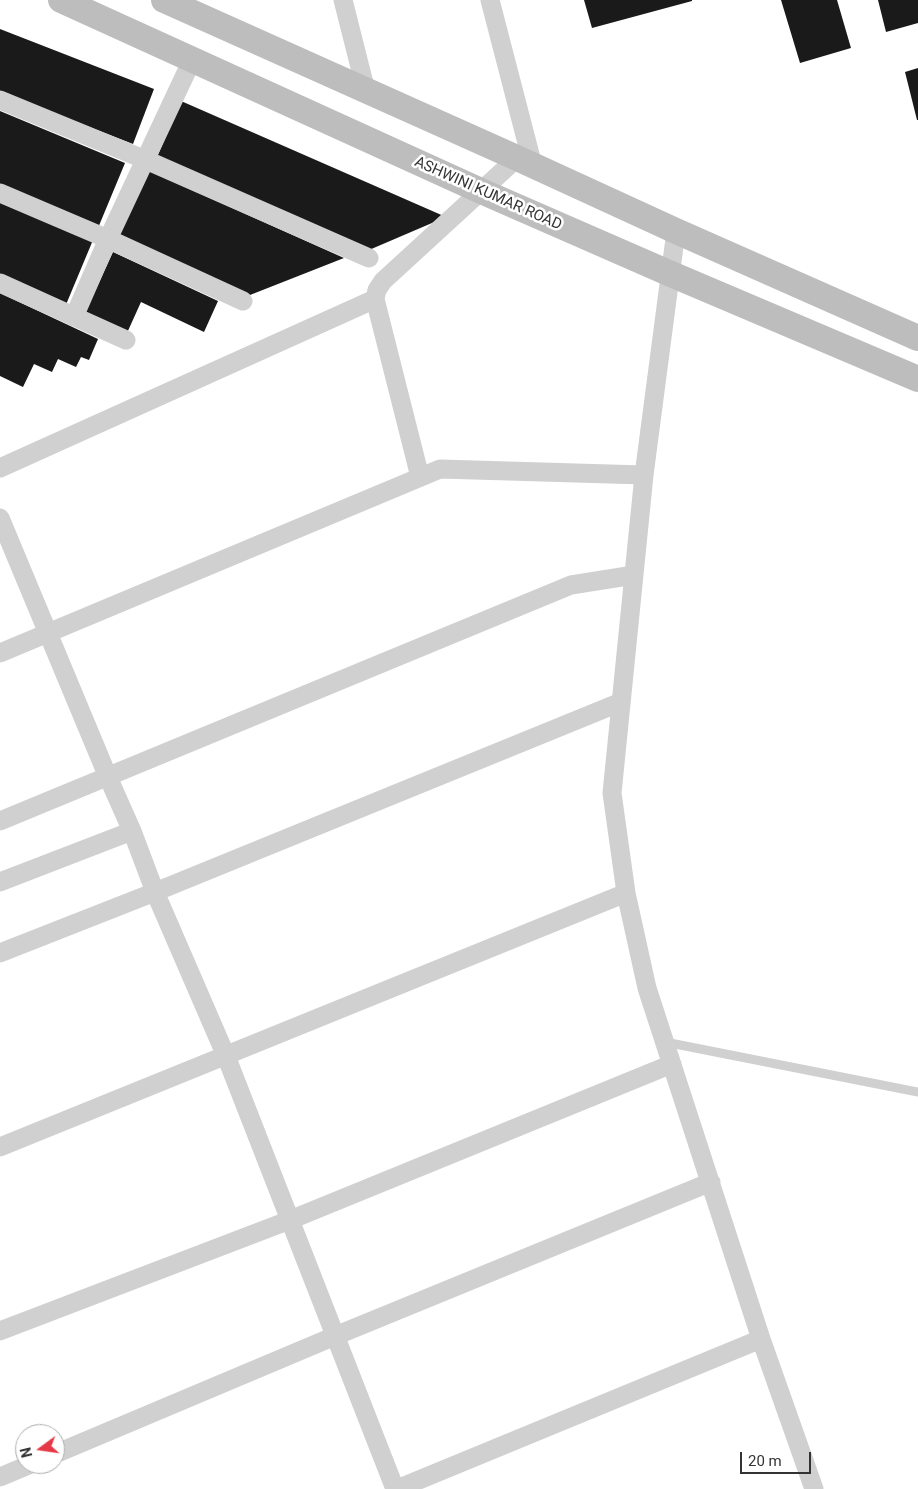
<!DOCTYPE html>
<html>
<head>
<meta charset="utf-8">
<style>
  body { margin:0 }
  #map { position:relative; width:918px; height:1489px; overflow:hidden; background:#fff; font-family:Roboto,sans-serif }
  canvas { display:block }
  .north { position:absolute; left:15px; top:1424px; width:50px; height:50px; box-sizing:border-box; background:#fff; border:1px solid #adadad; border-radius:50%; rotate:256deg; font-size:14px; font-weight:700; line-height:20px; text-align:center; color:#333 }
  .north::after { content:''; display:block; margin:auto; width:18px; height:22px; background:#e63946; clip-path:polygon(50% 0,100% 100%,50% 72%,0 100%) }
  .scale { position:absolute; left:740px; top:1452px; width:71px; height:22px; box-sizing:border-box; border:2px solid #333; border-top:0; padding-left:6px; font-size:15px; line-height:18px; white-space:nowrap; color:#333; -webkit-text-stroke:4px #fff; paint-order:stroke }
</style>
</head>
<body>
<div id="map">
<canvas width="918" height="1489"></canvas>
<div class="north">N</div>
<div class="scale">20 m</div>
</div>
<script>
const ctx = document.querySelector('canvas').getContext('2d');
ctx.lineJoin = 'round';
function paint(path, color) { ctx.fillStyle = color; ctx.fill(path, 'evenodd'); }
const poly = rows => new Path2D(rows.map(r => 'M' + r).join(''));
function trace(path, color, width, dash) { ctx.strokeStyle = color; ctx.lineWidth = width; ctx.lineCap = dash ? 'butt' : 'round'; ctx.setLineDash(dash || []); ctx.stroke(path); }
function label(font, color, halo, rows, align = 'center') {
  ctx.font = font + ' Roboto,sans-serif'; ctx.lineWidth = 5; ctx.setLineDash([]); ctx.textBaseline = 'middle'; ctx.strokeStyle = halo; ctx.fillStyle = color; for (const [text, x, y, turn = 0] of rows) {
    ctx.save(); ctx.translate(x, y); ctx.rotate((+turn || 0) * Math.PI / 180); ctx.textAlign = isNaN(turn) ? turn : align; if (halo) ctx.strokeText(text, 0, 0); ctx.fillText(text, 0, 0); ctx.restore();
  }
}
const building = poly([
  [584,0,692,0,692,1,592,28],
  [781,0,837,0,851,48,800,63],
  [878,0,918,0,918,23,886,32],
  [0,29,154,89,133,144,0,92],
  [918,68,918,120,917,120,905,72],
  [181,101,446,217,369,250,157,157],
  [0,111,125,163,98,228,0,187],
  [145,169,344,258,250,295,116,235],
  [0,200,93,240,65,307,0,279],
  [113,252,218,301,204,332,141,302,127,333,85,313],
  [0,293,98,339,89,360,81,357,76,367,58,359,52,372,34,364,23,387,0,376]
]);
const lane = poly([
  [665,1042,918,1092]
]);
const street = poly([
  [343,0,366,91],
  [490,0,533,166],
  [0,100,146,160,369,258],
  [0,193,108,239,243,301],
  [676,231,644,475,612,793,626,893,647,988,761,1339,814,1489],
  [0,283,126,340],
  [74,317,108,239,192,60],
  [0,468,375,299],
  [420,477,375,299,377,290,383,281,517,158],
  [0,518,108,777,132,831,155,892,226,1056,395,1489],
  [0,653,440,469,644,475],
  [0,821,571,585,634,575],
  [0,882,132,831],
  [0,953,155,892,621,702],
  [0,1147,626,893],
  [0,1331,290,1220,672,1064],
  [55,1454,335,1336,711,1182],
  [0,1477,31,1464],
  [397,1489,761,1339]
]);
const secondary = poly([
  [61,0,481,191,671,274,918,379],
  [164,0,517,158,676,231,918,338]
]);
const streetNames = [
  ["ASHWINI KUMAR ROAD",488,194,24]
];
paint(building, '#1a1a1a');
trace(lane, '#d0d0d0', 9);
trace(street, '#d0d0d0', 19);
trace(secondary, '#bdbdbd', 26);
label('15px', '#333', '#fff', streetNames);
</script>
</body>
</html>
